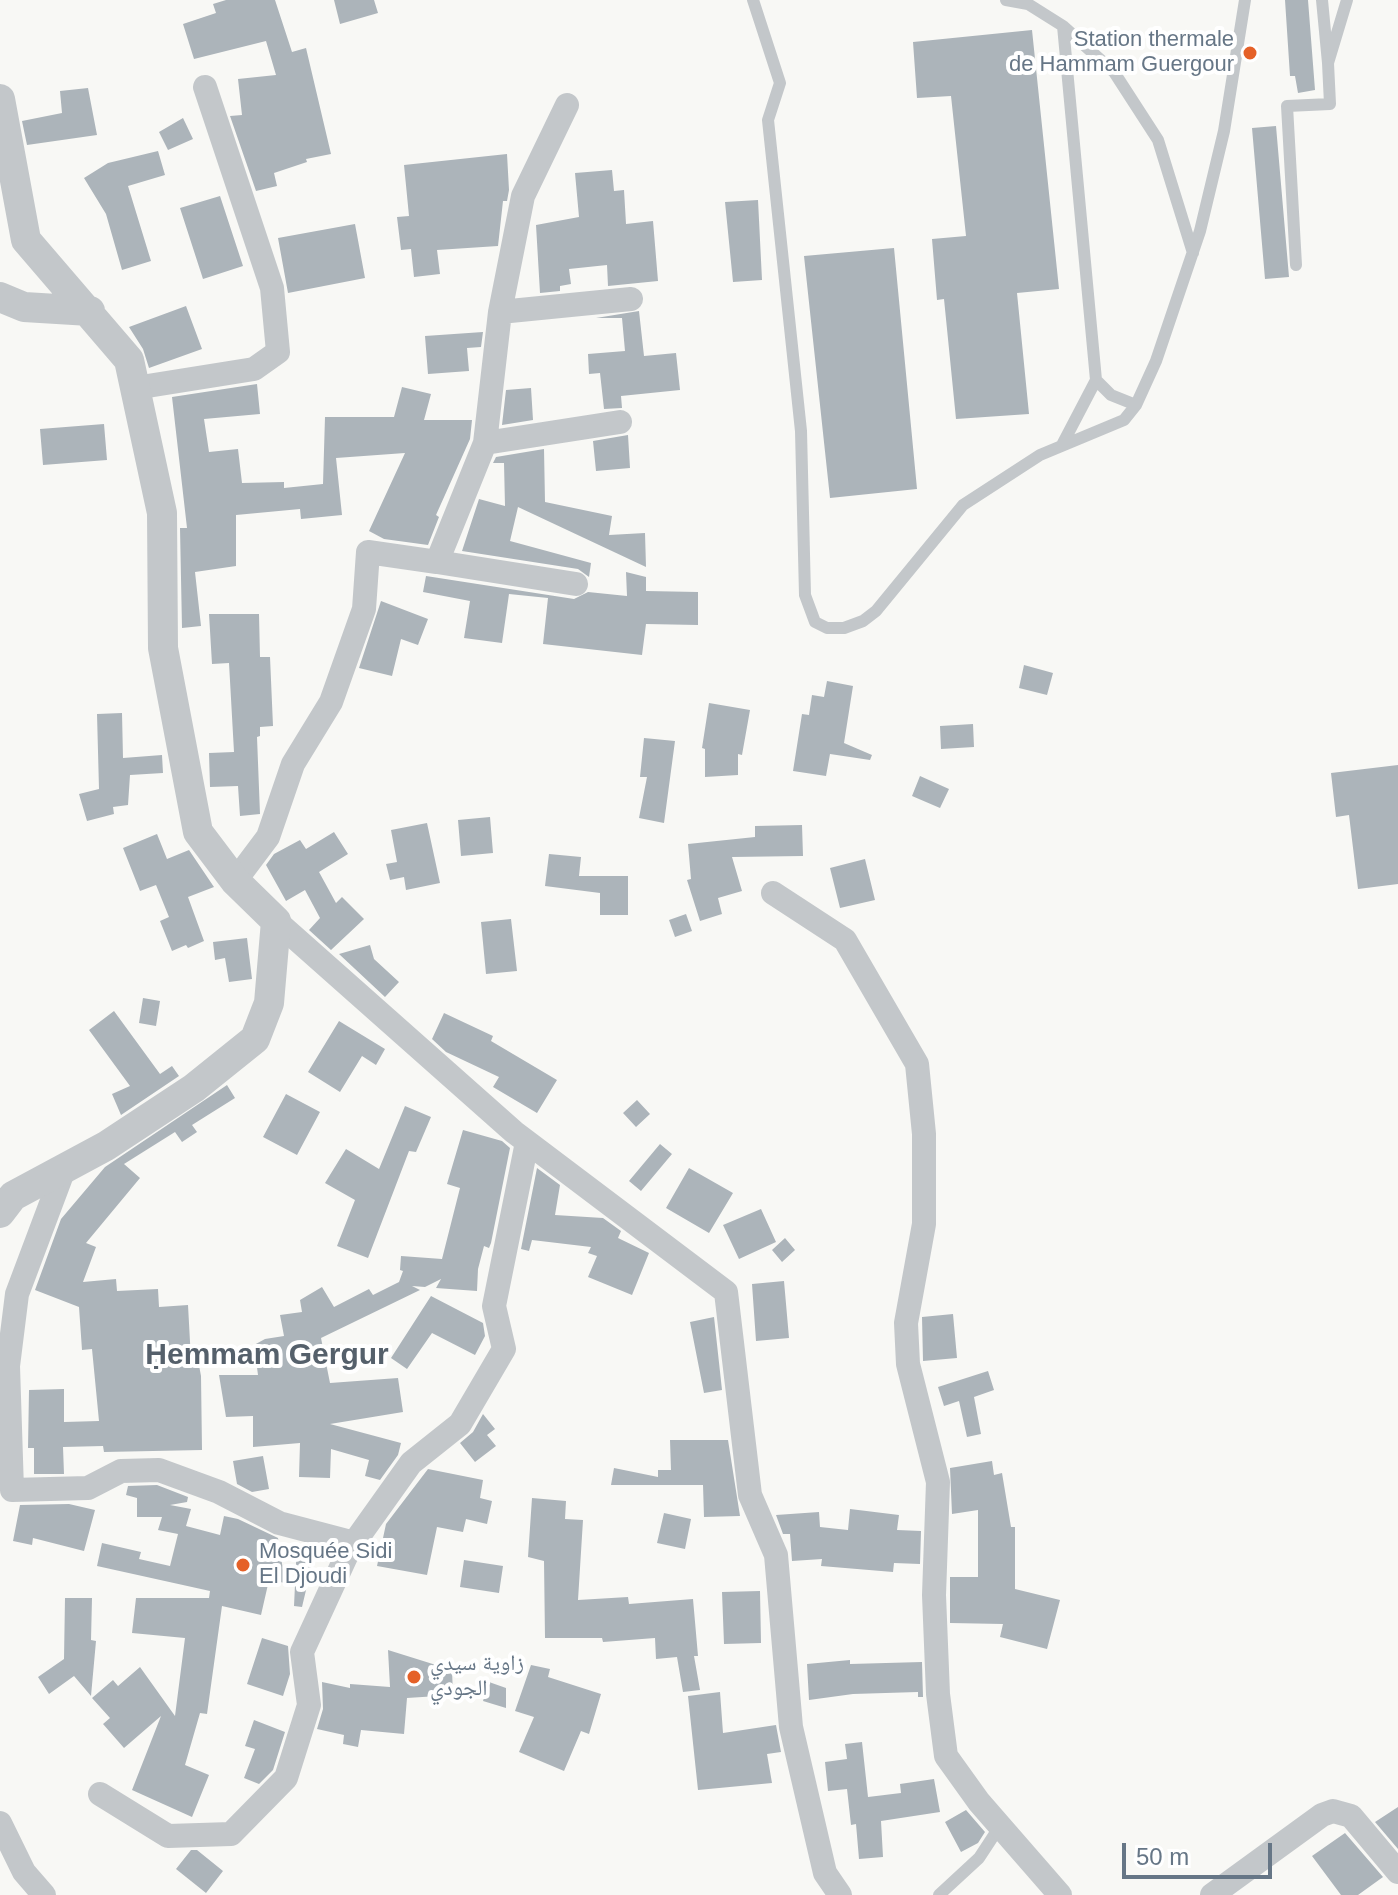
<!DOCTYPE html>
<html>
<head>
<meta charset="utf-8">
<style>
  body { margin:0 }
  #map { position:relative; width:1398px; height:1895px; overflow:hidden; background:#f8f8f5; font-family:Helvetica,sans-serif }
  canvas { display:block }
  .scale { position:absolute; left:1122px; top:1843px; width:150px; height:36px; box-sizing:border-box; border:4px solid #667686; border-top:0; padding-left:10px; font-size:24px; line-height:28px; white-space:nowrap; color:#667686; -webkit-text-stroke:6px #fff; paint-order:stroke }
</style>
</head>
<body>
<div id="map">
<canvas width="1398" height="1895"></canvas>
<div class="scale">50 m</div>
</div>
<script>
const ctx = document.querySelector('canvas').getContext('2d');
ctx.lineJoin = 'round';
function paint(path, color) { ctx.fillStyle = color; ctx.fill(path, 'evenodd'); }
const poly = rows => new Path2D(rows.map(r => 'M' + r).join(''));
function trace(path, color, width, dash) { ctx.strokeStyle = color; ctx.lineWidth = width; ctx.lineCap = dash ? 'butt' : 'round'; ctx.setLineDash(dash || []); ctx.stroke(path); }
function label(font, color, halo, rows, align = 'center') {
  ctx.font = font + ' Helvetica,"Noto Naskh Arabic",sans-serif'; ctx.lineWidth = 8; ctx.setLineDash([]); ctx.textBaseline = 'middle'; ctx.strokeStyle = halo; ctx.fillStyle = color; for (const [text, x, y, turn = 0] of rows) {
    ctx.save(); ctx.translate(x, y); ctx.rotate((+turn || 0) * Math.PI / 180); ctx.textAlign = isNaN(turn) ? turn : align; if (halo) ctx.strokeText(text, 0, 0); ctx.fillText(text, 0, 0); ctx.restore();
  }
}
const building = poly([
  [226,0,275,0,292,52,306,48,331,154,306,159,307,162,274,173,277,186,256,191,230,116,242,115,238,79,276,75,266,41,194,59,183,24,216,13,213,4],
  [334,0,374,0,378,13,340,24],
  [1285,0,1308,0,1315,90,1298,93,1295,76,1290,76],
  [1032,30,1059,289,1017,293,1029,414,956,419,944,299,937,300,932,239,966,236,951,96,917,98,913,42],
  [88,88,97,135,27,145,22,121,62,113,60,91],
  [183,118,193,139,168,150,159,132],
  [1276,126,1289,277,1265,279,1252,128],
  [158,151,165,175,128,186,151,261,122,270,106,214,84,178,108,163],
  [507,154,509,190,507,201,503,201,498,246,437,250,440,274,414,277,411,249,401,250,397,217,409,216,404,165],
  [612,170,614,191,624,190,626,224,653,221,658,281,608,286,607,265,569,269,571,284,560,286,560,291,540,293,536,225,579,217,575,173],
  [220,196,243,266,203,279,180,208],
  [758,200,762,280,733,282,725,202],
  [355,224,365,278,288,293,278,238],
  [894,248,917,489,830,498,804,256],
  [186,306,202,349,149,368,143,349,129,327],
  [639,311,644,356,676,353,680,390,621,396,622,408,604,409,600,373,589,374,588,354,625,351,622,318,596,318],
  [483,332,481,347,467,348,469,371,428,374,425,336],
  [257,384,260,414,204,419,209,452,238,449,242,483,284,482,284,488,323,484,325,417,394,417,402,387,431,394,424,420,472,420,470,439,436,515,439,517,428,545,384,539,369,531,405,453,336,458,342,515,301,519,300,509,236,515,236,566,195,572,201,626,182,628,180,528,187,528,172,397],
  [531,388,533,420,502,425,506,390],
  [104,424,107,460,43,465,40,429],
  [628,435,630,468,596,471,593,441],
  [544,449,545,502,612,516,609,535,645,533,646,567,518,507,510,541,591,563,589,577,578,569,462,551,479,499,505,506,504,463,493,463,496,457],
  [626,572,646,577,646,591,698,592,698,625,646,624,642,655,543,644,548,598,509,594,502,643,464,638,470,601,423,592,426,576,574,599,588,592,627,596],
  [381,601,428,619,418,645,401,639,392,676,359,668],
  [209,614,259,614,260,657,270,657,273,726,260,727,260,736,257,737,260,814,240,816,238,786,210,787,209,753,234,752,229,663,212,664],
  [1024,665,1053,673,1047,695,1019,688],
  [827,681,853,686,844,743,872,755,870,760,830,754,826,776,793,771,802,714,809,715,812,695,824,697],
  [709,703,750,710,742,755,738,754,738,775,705,777,705,749,702,748],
  [122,713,123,758,162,755,163,773,130,775,128,805,113,807,114,814,87,821,79,794,99,789,97,714],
  [973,724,974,747,941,749,940,726],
  [644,738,675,741,664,823,639,818,647,777,640,777],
  [1398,765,1398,884,1358,889,1349,815,1336,817,1331,773],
  [920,776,949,789,940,808,912,796],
  [490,817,493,853,461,856,458,820],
  [427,823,440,883,406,890,404,877,390,880,386,864,397,862,391,830],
  [802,825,803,856,732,857,742,891,718,898,722,914,700,921,687,880,691,879,688,844,755,837,755,826],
  [334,832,348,854,319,872,336,903,342,897,364,919,331,950,309,930,320,918,305,890,286,901,266,865,274,854,300,840,306,849],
  [157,834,167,859,189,850,214,887,188,897,204,941,188,948,186,945,172,951,160,921,169,917,156,885,140,891,123,848],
  [549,854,581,857,579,876,628,876,628,915,600,915,600,893,545,886],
  [865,859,875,900,840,908,830,868],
  [686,914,692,931,675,937,669,920],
  [511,919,517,971,486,974,481,922],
  [247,938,252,979,229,982,225,958,215,960,213,942],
  [370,945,374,959,399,982,385,997,339,954],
  [143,998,160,1001,156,1026,139,1023],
  [114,1011,160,1074,172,1066,179,1076,121,1115,112,1094,130,1086,89,1030],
  [444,1013,493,1036,491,1041,557,1080,537,1113,493,1087,499,1077,446,1052,432,1039],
  [339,1021,385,1049,376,1065,362,1056,340,1092,308,1072],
  [227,1085,235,1098,192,1125,197,1132,182,1142,175,1132,124,1164,140,1178,86,1243,96,1247,83,1282,116,1279,117,1291,158,1289,159,1307,188,1305,191,1360,198,1360,201,1376,202,1450,104,1452,103,1446,63,1447,64,1474,34,1474,34,1448,28,1448,29,1390,64,1389,64,1422,99,1421,92,1349,82,1350,79,1307,35,1290,61,1219,105,1167],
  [286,1094,320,1112,297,1155,263,1137],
  [637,1100,650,1114,636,1127,623,1113],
  [405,1106,431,1117,416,1152,409,1151,368,1258,337,1246,355,1200,325,1183,346,1149,379,1169],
  [463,1130,502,1141,510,1148,491,1243,489,1248,484,1246,478,1269,477,1291,436,1288,441,1279,425,1287,412,1286,420,1290,321,1338,330,1383,398,1378,403,1412,330,1424,401,1443,398,1455,380,1480,365,1476,369,1460,331,1449,330,1478,299,1477,300,1443,253,1447,253,1416,226,1417,219,1375,258,1375,254,1345,265,1339,284,1336,280,1315,302,1312,300,1300,322,1287,334,1307,369,1289,373,1295,399,1282,403,1271,400,1270,401,1256,442,1259,460,1188,447,1184],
  [660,1144,672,1154,641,1191,629,1181],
  [537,1168,560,1185,555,1215,603,1218,621,1231,618,1238,649,1253,632,1295,588,1277,597,1256,588,1253,591,1247,532,1240,529,1251,521,1249],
  [689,1168,733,1193,709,1233,666,1208],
  [761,1209,776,1242,739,1259,723,1225],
  [785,1238,795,1250,782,1262,772,1250],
  [784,1281,789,1338,756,1341,752,1284],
  [431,1296,483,1323,485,1336,475,1355,432,1333,407,1369,391,1358],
  [953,1314,957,1358,923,1361,922,1317],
  [714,1317,722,1390,704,1393,690,1322],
  [988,1371,994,1390,974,1397,981,1434,967,1437,959,1401,944,1406,938,1387],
  [483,1414,495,1429,487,1435,496,1446,475,1462,460,1443,473,1432],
  [670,1440,728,1440,740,1516,704,1517,703,1485,611,1485,614,1468,658,1477,658,1470,671,1470],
  [263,1456,269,1489,252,1492,237,1484,233,1461],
  [992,1461,994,1475,1002,1473,1011,1527,1015,1527,1015,1589,1060,1600,1047,1649,1000,1637,1003,1624,950,1623,950,1577,978,1577,978,1510,952,1514,950,1468],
  [428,1469,483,1480,480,1498,492,1501,487,1524,466,1519,463,1532,437,1527,427,1575,377,1566,386,1524],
  [157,1485,188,1497,187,1502,170,1505,191,1509,186,1526,220,1535,224,1516,238,1519,278,1538,285,1583,269,1580,261,1615,222,1606,207,1714,200,1713,185,1765,209,1775,192,1817,132,1790,161,1716,124,1748,103,1724,110,1718,92,1698,113,1680,118,1686,140,1667,175,1716,185,1638,132,1633,136,1598,209,1598,210,1591,97,1566,102,1543,141,1552,139,1559,170,1566,178,1534,158,1530,162,1517,137,1517,137,1498,126,1495,128,1486],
  [532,1498,566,1501,565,1519,583,1520,578,1600,628,1597,629,1604,693,1599,698,1656,694,1656,700,1690,683,1692,677,1657,656,1659,655,1638,603,1642,602,1638,545,1638,544,1561,528,1557],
  [69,1504,95,1510,84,1551,33,1538,32,1545,13,1541,20,1505],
  [850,1509,899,1515,897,1530,921,1531,920,1564,894,1563,893,1572,821,1566,822,1559,792,1561,790,1534,783,1534,776,1515,819,1512,820,1527,848,1530],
  [664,1513,691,1519,685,1549,657,1543],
  [297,1543,316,1548,302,1607,294,1606],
  [464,1560,503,1566,499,1593,460,1587],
  [760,1591,761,1643,724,1644,722,1592],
  [65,1598,92,1598,91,1640,96,1641,91,1696,74,1676,49,1694,38,1677,64,1659],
  [262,1638,288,1646,290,1674,283,1696,247,1684],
  [388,1650,452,1670,453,1695,407,1698,404,1734,361,1730,358,1747,343,1744,344,1735,317,1729,323,1709,322,1682,350,1688,350,1684,390,1687],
  [850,1660,850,1664,922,1662,923,1697,918,1697,918,1692,853,1694,809,1700,807,1664],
  [531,1665,550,1669,548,1677,601,1694,589,1734,581,1731,564,1771,519,1752,534,1717,515,1711],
  [489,1682,506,1688,506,1708,483,1701],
  [720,1692,723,1733,776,1725,781,1752,767,1754,772,1783,698,1790,688,1696],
  [254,1720,285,1732,273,1770,259,1784,244,1778,255,1749,245,1746],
  [862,1742,868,1797,901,1793,900,1784,934,1779,940,1812,881,1821,883,1857,859,1859,856,1824,851,1825,847,1789,828,1791,825,1762,847,1759,845,1744],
  [1398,1807,1398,1849,1375,1822],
  [966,1810,985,1832,978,1843,961,1852,945,1822],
  [1345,1833,1383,1877,1358,1895,1341,1895,1312,1856],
  [191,1850,197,1850,223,1871,206,1893,176,1869]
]);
const service = poly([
  [753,0,780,83,768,120,801,431,805,595,815,622,827,628,844,628,863,621,876,611,963,505,1040,455,1124,420,1136,405,1156,361,1200,231,1224,131,1245,0],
  [1006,0,1028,4,1063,26,1096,380],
  [1322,0,1328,63,1347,0],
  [1063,26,1114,72,1158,140,1193,253],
  [1296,265,1287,106,1330,104,1328,63],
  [1062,445,1096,380,1111,395,1136,405],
  [939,1895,979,1858,1000,1826]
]);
const minor = poly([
  [500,312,631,299],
  [135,388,254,369,278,352,272,288,205,87],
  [485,443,620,422],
  [437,562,576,584],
  [235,881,268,837,293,764,331,702,364,609,368,552,437,562,485,443,500,312,523,196,567,105],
  [773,893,845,940,917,1064,924,1134,924,1224,906,1323,908,1364,938,1482,934,1595,938,1694,946,1756,979,1802,1060,1895],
  [276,921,514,1132,726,1292,750,1495,776,1555,791,1727,825,1873,840,1895],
  [64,1169,17,1294,8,1366,12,1490,88,1488,121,1471,159,1470,219,1492,279,1523,355,1543],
  [100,1794,168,1836,231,1834,286,1778,309,1705,302,1652,349,1550,411,1463,460,1424,504,1349,494,1306,527,1142],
  [0,1823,24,1872,44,1895],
  [1212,1895,1322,1815,1333,1811,1351,1816,1398,1872]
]);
const tertiary = poly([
  [0,99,26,240,129,360,162,513,163,648,198,832,235,881,276,921,269,1003,255,1039,194,1088,106,1146,13,1196,0,1213],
  [0,297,24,307,90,311]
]);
const markers = [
  [1250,53,8,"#e56128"],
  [243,1565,8,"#e56128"],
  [414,1677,8,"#e56128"]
];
const poiNames = [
  ["Station thermale",1234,40,"right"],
  ["de Hammam Guergour",1234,65,"right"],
  ["Mosquée Sidi",259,1552],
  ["El Djoudi",259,1577],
  ["زاوية سيدي",430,1664],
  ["الجودي",430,1689]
];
const districtNames = [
  ["Ḥemmam Gergur",267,1356]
];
paint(building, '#acb4ba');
trace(service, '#c3c7ca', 12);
trace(minor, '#c3c7ca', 24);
trace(tertiary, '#c3c7ca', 30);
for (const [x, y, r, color] of markers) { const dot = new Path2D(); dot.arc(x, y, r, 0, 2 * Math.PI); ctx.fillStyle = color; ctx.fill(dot); trace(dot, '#fff', 3); }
label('22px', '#667686', '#fff', poiNames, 'left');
label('bold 30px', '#55606b', '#fff', districtNames);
</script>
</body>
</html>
